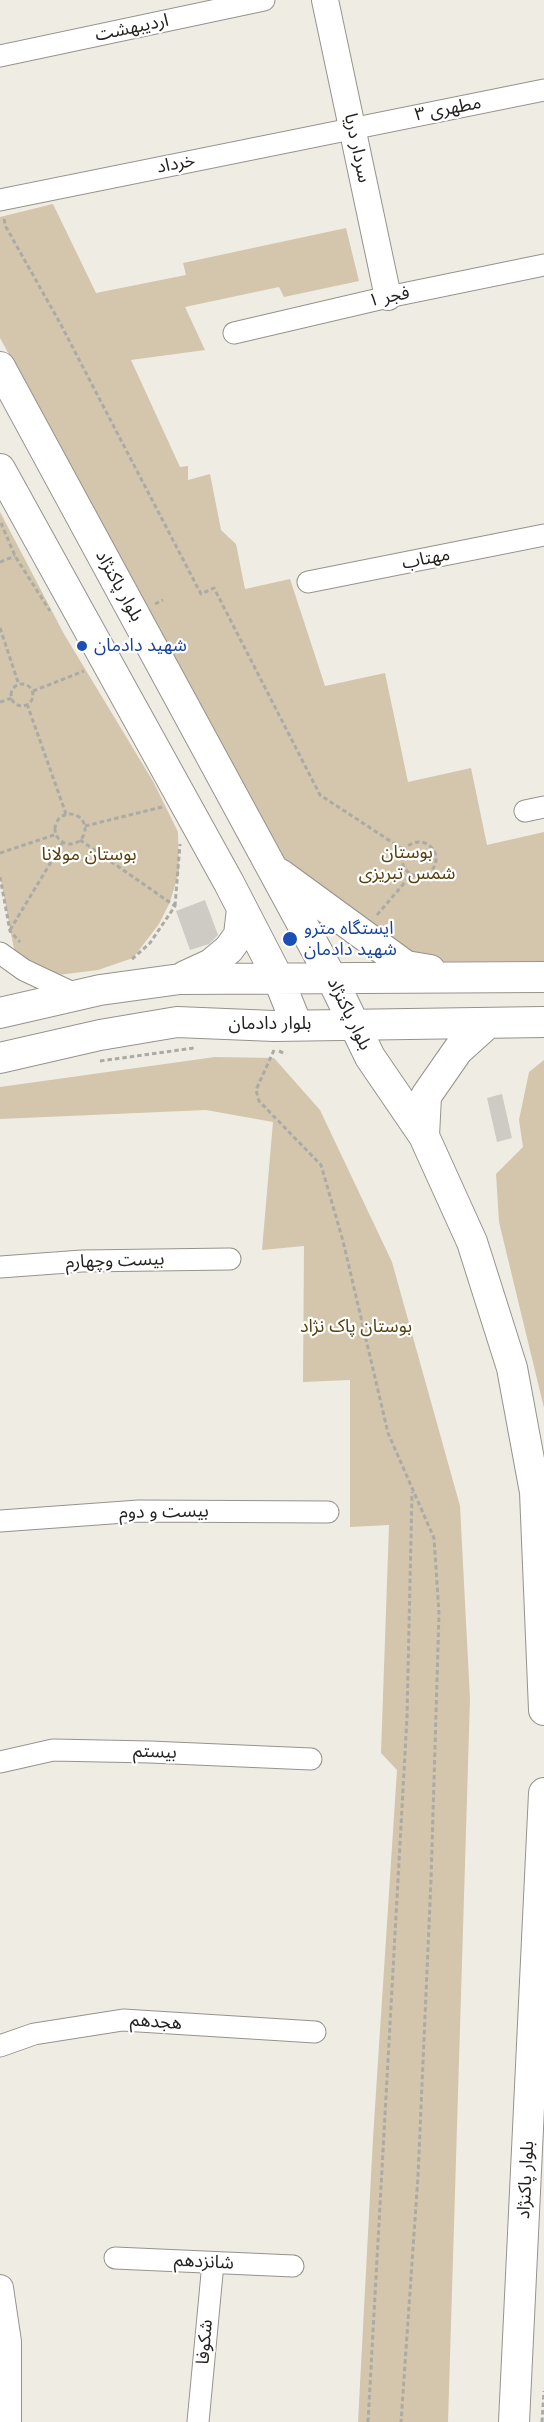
<!DOCTYPE html>
<html>
<head>
<meta charset="utf-8">
<style>
  body { margin:0 }
  canvas { display:block; background:#efece4 }
</style>
</head>
<body>
<canvas width="544" height="2422"></canvas>
<script>
const ctx = document.querySelector('canvas').getContext('2d');
ctx.lineJoin = 'round';
function paint(path, color) { ctx.fillStyle = color; ctx.fill(path, 'evenodd'); }
const poly = rows => new Path2D(rows.map(r => 'M' + r).join(''));
function trace(path, color, width, dash) { ctx.strokeStyle = color; ctx.lineWidth = width; ctx.lineCap = dash ? 'butt' : 'round'; ctx.setLineDash(dash || []); ctx.stroke(path); }
function label(font, color, halo, rows, align = 'center') {
  ctx.font = font + ' "PT Sans","Noto Sans Arabic",sans-serif'; ctx.lineWidth = 4.5; ctx.setLineDash([]); ctx.textBaseline = 'middle'; ctx.strokeStyle = halo; ctx.fillStyle = color; for (const [text, x, y, turn = 0] of rows) {
    ctx.save(); ctx.translate(x, y); ctx.rotate((+turn || 0) * Math.PI / 180); ctx.textAlign = isNaN(turn) ? turn : align; if (halo) ctx.strokeText(text, 0, 0); ctx.fillText(text, 0, 0); ctx.restore();
  }
}
const green = poly([
  [53,204,96,293,186,275,183,263,346,228,359,281,284,297,279,287,185,307,205,350,131,360,180,467,188,466,188,480,210,474,221,530,236,544,245,589,290,579,325,686,385,673,408,782,471,768,487,845,544,832,544,961,422,962,302,881,283,857,0,338,0,217],
  [0,512,64,634,154,783,178,832,179,872,170,902,159,924,133,958,98,970,58,975,16,956,13,944,0,876],
  [215,1057,274,1058,320,1110,392,1262,460,1506,470,1699,448,2422,358,2422,373,2138,397,1770,381,1753,389,1525,350,1527,350,1380,303,1382,304,1246,262,1250,273,1122,206,1110,0,1119,0,1087],
  [544,1060,544,1408,499,1222,496,1174,523,1147,519,1120,529,1072]
]);
const building = poly([
  [205,900,218,935,209,944,190,950,176,911],
  [502,1094,512,1138,497,1142,487,1098]
]);
const path = poly([
  [4,219,6,227,60,323,201,594,214,588,320,795,404,850],
  [1,523,15,556,50,611],
  [0,562,15,556],
  [155,604,163,600],
  [0,628,19,685],
  '11 695a11 11 0 1 1 22 0a11 11 0 1 1-22 0Z',
  [33,691,84,671],
  [0,702,12,698],
  [27,704,66,814],
  '55 829a15 15 0 1 1 30 0a15 15 0 1 1-30 0Z',
  [85,826,162,807],
  [80,840,175,906,150,943,130,961],
  '402 859a17 17 0 1 1 34 0a17 17 0 1 1-34 0Z',
  [0,853,57,834],
  [0,877,10,931,20,942],
  [175,906,180,844],
  [377,915,412,874],
  [10,930,63,842],
  [274,1050,256,1090,259,1101,321,1165,343,1241,388,1433,434,1538,439,1614,431,1880,418,2176,401,2422],
  [279,1051,286,1054],
  [100,1061,194,1048],
  [368,2422,407,1717,412,1492],
  [542,2422,544,2391]
]);
const minor = poly([
  [0,56,264,0],
  [0,200,544,90],
  [234,333,388,297,544,265],
  [308,582,544,535],
  [525,811,544,807],
  [0,953,24,970,77,995],
  [0,1267,82,1261,230,1259],
  [0,1521,139,1511,328,1512],
  [0,1762,53,1750,150,1752,311,1759],
  [0,2046,34,2034,123,2020,315,2032],
  [115,2258,293,2266],
  [198,2422,213,2263]
]);
const tertiary = poly([
  [325,0,388,297],
  [0,2288,8,2342,8,2422]
]);
const secondary = poly([
  [0,367,331,977,370,1057,424,1136,472,1242,512,1368,535,1492,544,1710],
  [0,469,229,883,278,978,297,1025],
  [280,874,406,966,430,970],
  [185,976,211,964,229,949,239,935,242,909],
  [0,1013,100,990,180,979,544,977],
  [0,1058,100,1035,177,1022,274,1026,544,1022],
  [424,1136,426,1096,458,1050,488,1023],
  [514,2422,544,1793]
]);
const markers = [
  [82,646,6,"#1a4fb4"],
  [290,939,8,"#1a4fb4"]
];
const streetNames = [
  ["اردیبهشت",132,28,-12],
  ["مطهری ۳",448,109,-11],
  ["سردار دریا",357,148,78],
  ["خرداد",176,164,-11],
  ["فجر ۱",389,297,-12],
  ["مهتاب",426,559,-11],
  ["بلوار پاکنژاد",119,586,61],
  ["بلوار پاکنژاد",349,1014,64],
  ["بلوار دادمان",270,1024],
  ["بیست وچهارم",115,1261,-2],
  ["بیست و دوم",164,1512,-1],
  ["بیستم",155,1752,2],
  ["هجدهم",156,2022,4],
  ["بلوار پاکنژاد",526,2180,-87],
  ["شانزدهم",204,2262,3],
  ["شکوفا",205,2342,-85]
];
const transitNames = [
  ["شهید دادمان",94,646],
  ["ایستگاه مترو",304,929],
  ["شهید دادمان",304,950]
];
const parkNames = [
  ["بوستان",407,853],
  ["شمس تبریزی",407,874],
  ["بوستان مولانا",89,855],
  ["بوستان پاک نژاد",356,1327]
];
paint(green, '#d3c6ac');
paint(building, '#cecbc4');
trace(minor, '#96938c', 23);
trace(tertiary, '#96938c', 28);
trace(secondary, '#96938c', 32);
trace(path, '#acaaa4', 3, [4.5, 3]);
trace(minor, '#fff', 21);
trace(tertiary, '#fff', 26);
trace(secondary, '#fff', 30);
for (const [x, y, r, color] of markers) { const dot = new Path2D(); dot.arc(x, y, r, 0, 2 * Math.PI); ctx.fillStyle = color; ctx.fill(dot); trace(dot, '#fff', 2); }
label('18px', '#22211f', '#fff', streetNames);
label('18px', '#164399', '#fff', transitNames, 'left');
label('18px', '#56400d', '#fff', parkNames);
</script>
</body>
</html>
